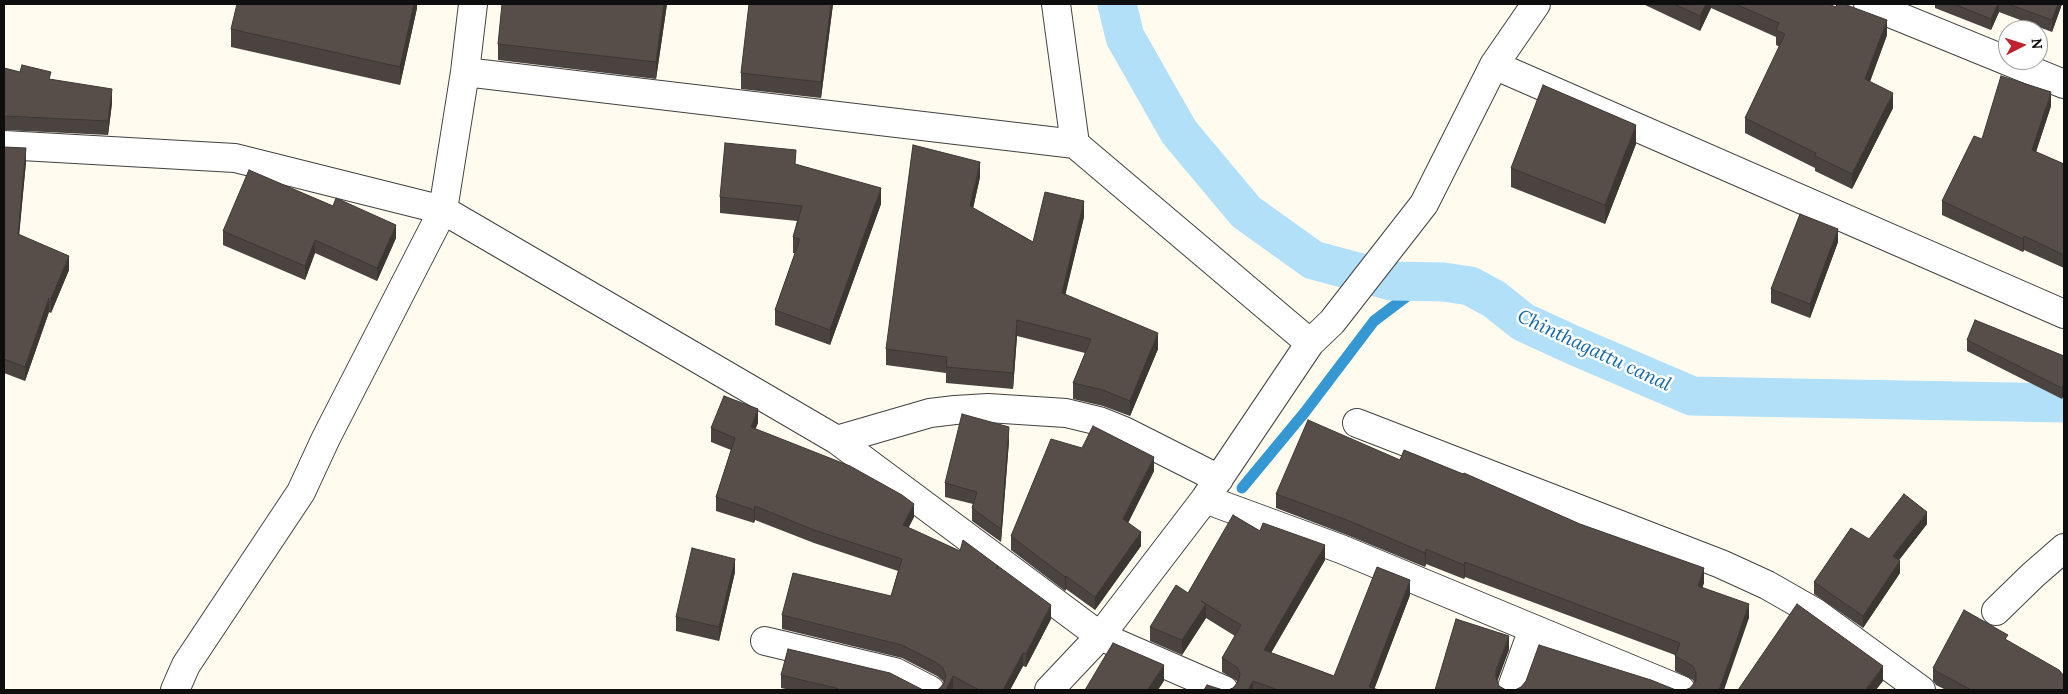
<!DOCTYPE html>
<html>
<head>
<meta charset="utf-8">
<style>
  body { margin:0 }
  #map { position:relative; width:2068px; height:694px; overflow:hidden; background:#fffbef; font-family:Lora,serif }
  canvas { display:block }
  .frame { position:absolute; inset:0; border:5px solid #0e0e0e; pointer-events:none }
  .north { position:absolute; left:1998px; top:20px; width:50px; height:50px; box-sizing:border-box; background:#fff; border:1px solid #9f9f9f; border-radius:50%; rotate:85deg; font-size:14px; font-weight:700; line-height:20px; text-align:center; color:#0e0e0e }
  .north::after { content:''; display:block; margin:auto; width:18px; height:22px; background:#c3212d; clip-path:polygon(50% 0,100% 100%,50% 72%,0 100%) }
</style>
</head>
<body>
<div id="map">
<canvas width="2068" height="694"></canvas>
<div class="frame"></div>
<div class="north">N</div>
</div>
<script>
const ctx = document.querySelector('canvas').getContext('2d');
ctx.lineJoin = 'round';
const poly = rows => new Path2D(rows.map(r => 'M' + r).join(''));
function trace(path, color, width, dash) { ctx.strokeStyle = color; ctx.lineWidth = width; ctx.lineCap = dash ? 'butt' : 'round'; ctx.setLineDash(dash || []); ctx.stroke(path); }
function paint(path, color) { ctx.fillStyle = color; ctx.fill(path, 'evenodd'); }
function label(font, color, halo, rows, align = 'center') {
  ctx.font = font + ' Lora,serif'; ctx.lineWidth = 5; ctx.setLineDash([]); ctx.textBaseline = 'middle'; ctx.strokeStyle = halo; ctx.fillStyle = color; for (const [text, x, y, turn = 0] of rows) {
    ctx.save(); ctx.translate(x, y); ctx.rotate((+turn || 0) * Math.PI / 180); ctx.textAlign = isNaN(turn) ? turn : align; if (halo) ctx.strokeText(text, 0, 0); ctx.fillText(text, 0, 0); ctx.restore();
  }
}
const stream = poly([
  [1242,488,1305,412,1374,321,1411,293,1444,282]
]);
const canal = poly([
  [1117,4,1125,37,1179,132,1246,212,1313,260,1391,281,1444,282,1470,286,1494,299,1523,322,1573,345,1692,396,2064,403]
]);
const street = poly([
  [1056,4,1075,144],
  [1868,4,2064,84],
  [1494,65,2064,314],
  [465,72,1075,144,1310,343],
  [4,145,235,158,443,210,837,440,1100,636,1224,690],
  [1357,423,1721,564,1767,585,1816,613,1921,690],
  [837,440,930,413,955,410,988,408,1066,413,1099,421,1124,431,1219,479],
  [1205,499,1341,549,1681,690],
  [1996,611,2033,575,2064,548],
  [765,641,895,672,930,690],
  [175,690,186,665,301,492,326,438,443,210,465,72,473,4],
  [1049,690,1100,636,1205,499,1310,343,1332,322,1424,204,1494,65,1536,4],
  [1511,690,1533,629]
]);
const wall = poly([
  [417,4,417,8,400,85,231,47,231,29],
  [667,4,656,79,498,60,498,44],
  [833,4,821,98,741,89,741,73],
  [1643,4,1828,4,1887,35,1870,82,1893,108,1852,189,1815,171,1815,168,1745,133,1745,118,1780,47,1776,45,1776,37,1711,8,1700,31],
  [1935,4,2062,4,2052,32,1999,12,1991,30,1935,8],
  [4,68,51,80,112,103,108,135,4,130],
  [2051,106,2036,152,2064,164,2064,268,2024,250,2023,252,1942,215,1942,201,1982,139],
  [1636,144,1605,224,1511,187,1511,168],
  [4,147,26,162,19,234,69,270,51,313,49,312,25,381,4,373],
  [796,164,881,204,830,345,775,325,775,310,795,253,793,253,793,237,797,221,720,213,720,197],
  [980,177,973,208,1033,242,1084,217,1065,294,1158,349,1130,416,1103,406,1073,399,1073,383,1085,353,1017,336,1013,389,946,383,946,373,886,365,886,349],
  [333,206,396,238,377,281,315,253,305,280,223,245,223,231],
  [1838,242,1810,318,1771,303,1771,289],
  [1967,340,2064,356,2064,393,2062,399,1967,351],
  [758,423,755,429,914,517,908,528,998,568,1051,619,1026,667,1023,666,1010,690,955,690,953,689,939,689,944,684,943,681,937,676,902,658,782,629,782,615,891,596,898,571,814,543,755,520,754,523,716,511,716,497,731,450,711,442,711,428],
  [1009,441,1001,542,972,521,972,508,973,504,945,497,945,483],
  [1400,460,1704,583,1702,587,1749,618,1690,688,1694,683,1693,680,1675,671,1675,655,1465,577,1464,579,1426,564,1425,567,1347,535,1276,508,1276,494],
  [1154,471,1128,523,1141,546,1095,610,1066,589,1065,591,1011,550,1011,536],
  [1927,524,1899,560,1900,573,1863,628,1814,594,1814,582,1869,539],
  [1260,531,1325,560,1271,653,1334,676,1410,595,1374,689,1379,690,1228,690,1233,688,1237,683,1237,681,1222,672,1222,658,1235,636,1206,618,1182,655,1150,641,1150,627,1188,593],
  [735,572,719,641,676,631,676,617],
  [2008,641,2064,690,1946,690,1936,685,1933,681,1933,668],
  [781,675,923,690,790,690,781,688]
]);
const shadedWall = poly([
  [414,4,417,4,417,8,400,85,400,67],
  [664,4,667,4,656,79,656,62],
  [831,4,833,4,821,98,821,82],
  [1706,4,1711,4,1711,8,1700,31,1700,16],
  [1998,4,1999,4,1999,12,1991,30,1991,19],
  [2058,4,2062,4,2052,32,2052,20],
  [1887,20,1887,35,1865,94,1865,79],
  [112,89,112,103,108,135,108,121],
  [2051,92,2051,106,2032,164,2032,150],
  [1893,93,1893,108,1852,189,1852,174],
  [5,115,5,129,4,130,4,116],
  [1636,125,1636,144,1605,224,1605,205],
  [26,148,26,162,18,248,18,234],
  [980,162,980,177,970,222,970,206],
  [881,188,881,204,830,345,830,330],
  [1084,201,1084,217,1062,309,1062,293],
  [396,225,396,238,377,281,377,268],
  [1838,229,1838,242,1810,318,1810,304],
  [2024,236,2024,250,2023,252,2023,239],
  [315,240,315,253,305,280,305,266],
  [69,256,69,270,51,313,51,299],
  [49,298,49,312,25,381,25,367],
  [1017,320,1017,336,1013,389,1013,373],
  [1158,333,1158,349,1130,416,1130,401],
  [2064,382,2064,393,2062,399,2062,388],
  [758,409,758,423,751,440,751,427],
  [1009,427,1009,441,1001,542,1001,529],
  [1154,457,1154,471,1123,533,1123,519],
  [914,504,914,517,903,539,903,525],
  [755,506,755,520,754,523,754,510],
  [1927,512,1927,524,1893,568,1893,556],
  [1141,532,1141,546,1095,610,1095,597],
  [1325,545,1325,560,1264,665,1264,650],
  [1426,549,1426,564,1425,567,1425,553],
  [735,559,735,572,719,641,719,627],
  [1900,561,1900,573,1863,628,1863,616],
  [1465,562,1465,577,1464,579,1464,565],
  [1704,568,1704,583,1698,600,1698,586],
  [1066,576,1066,589,1065,591,1065,577],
  [1410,580,1410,595,1374,690,1369,687],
  [1206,604,1206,618,1182,655,1182,640],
  [1749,604,1749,618,1724,690,1719,690],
  [1051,605,1051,619,1026,667,1026,654],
  [1509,636,1509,650,1496,685,1496,670],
  [1023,653,1023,666,1010,690,1003,690],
  [1164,665,1164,681,1158,690,1147,690],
  [1883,666,1883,681,1876,690,1865,690],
  [953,676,953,689,952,690,946,690],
  [1253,681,1253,690,1248,690]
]);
const building = poly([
  [237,4,414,4,400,67,231,29,237,4],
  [502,4,664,4,656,62,498,44,502,4],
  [749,4,831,4,821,82,741,73,749,4],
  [1674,4,1706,4,1700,16,1674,4],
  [1735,4,1828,4,1836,7,1837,4,1844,4,1887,20,1865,79,1893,93,1852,174,1815,156,1816,153,1745,118,1785,34,1776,30,1779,23,1735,4],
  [1954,4,1998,4,1991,19,1954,4],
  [2008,4,2058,4,2052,20,2008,4],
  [22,65,51,72,49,79,112,89,108,121,4,116,4,68,20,72,22,65],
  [2001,76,2051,92,2032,150,2064,164,2064,255,2024,236,2023,239,1942,201,1974,136,1982,139,2001,76],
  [1543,85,1636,125,1605,205,1511,168,1543,85],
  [725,143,796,150,795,164,881,188,830,330,775,310,800,239,793,237,802,206,720,197,725,143],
  [913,145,980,162,970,206,1033,242,1045,192,1084,201,1062,293,1158,333,1130,401,1103,390,1073,383,1091,339,1017,320,1013,373,946,367,947,357,886,349,913,145],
  [4,147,26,148,18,234,69,256,51,299,49,298,25,367,4,359,4,147],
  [249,170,333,206,336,198,396,225,377,268,315,240,305,266,223,231,249,170],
  [1800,214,1838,229,1810,304,1771,289,1800,214],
  [1975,320,2064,356,2064,382,2062,388,1967,340,1975,320],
  [724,396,758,409,751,427,850,466,902,495,914,504,903,525,960,551,963,540,998,566,997,569,998,566,1051,605,1026,654,1023,653,1003,690,979,690,953,676,946,690,936,690,939,689,944,683,946,676,943,668,937,663,902,645,782,615,793,573,891,596,902,559,814,530,755,506,754,510,716,497,735,438,711,428,724,396],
  [962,414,1009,427,1001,529,972,508,977,492,945,483,962,414],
  [1308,420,1400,460,1404,450,1463,474,1464,473,1580,524,1704,568,1698,586,1749,604,1719,690,1685,690,1690,688,1696,681,1696,673,1693,666,1675,656,1680,643,1465,562,1464,565,1426,549,1425,553,1347,520,1276,494,1308,420],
  [1093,426,1154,457,1123,519,1141,532,1095,597,1066,576,1065,577,1011,536,1051,439,1082,448,1093,426],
  [1904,494,1927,512,1893,556,1900,561,1863,616,1814,582,1851,528,1869,539,1904,494],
  [1233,515,1260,531,1263,523,1325,545,1264,650,1334,676,1377,567,1410,580,1369,687,1379,690,1278,690,1253,681,1248,690,1228,690,1233,688,1238,682,1240,674,1237,667,1222,658,1241,625,1201,601,1206,604,1182,640,1150,627,1176,585,1188,593,1233,515],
  [692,548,735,559,719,627,676,617,692,548],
  [1797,604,1883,666,1865,690,1738,690,1797,604],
  [1964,610,2008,635,2005,639,2059,670,2064,676,2064,690,1971,690,1936,671,1933,668,1964,610],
  [1456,619,1509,636,1496,670,1496,678,1499,686,1506,690,1435,690,1456,619],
  [1113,643,1164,665,1147,690,1085,690,1113,643],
  [1539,645,1651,680,1676,690,1515,690,1521,687,1526,681,1539,645],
  [788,649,890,673,923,690,840,690,836,688,781,675,788,649],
  [1207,685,1223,690,1204,690,1207,685]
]);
const waterNames = [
  ["Chinthagattu canal",1594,351,25]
];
trace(stream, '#3698d2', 11);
trace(canal, '#b1e0f8', 39);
trace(street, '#414141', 30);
trace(street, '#fff', 28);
paint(wall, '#4b4340');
paint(shadedWall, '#3d3734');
paint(building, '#574e4a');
trace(building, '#3d3734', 1);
label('italic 19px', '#1368a4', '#fff', waterNames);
</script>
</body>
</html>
